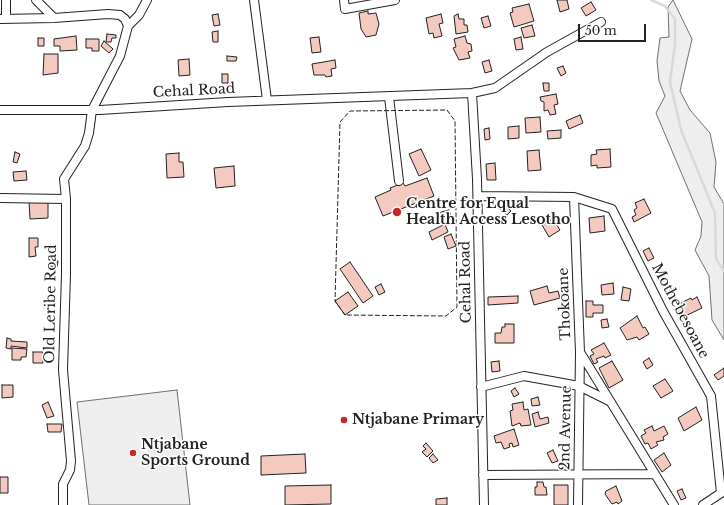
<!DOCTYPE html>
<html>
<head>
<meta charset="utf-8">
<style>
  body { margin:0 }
  #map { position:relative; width:724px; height:505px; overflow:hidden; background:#fff; font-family:"Libre Baskerville",serif }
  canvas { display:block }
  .scale { position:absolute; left:578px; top:24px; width:68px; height:18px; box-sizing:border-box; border:2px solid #222; border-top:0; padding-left:5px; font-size:12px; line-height:14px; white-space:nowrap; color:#222; -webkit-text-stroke:3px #fff; paint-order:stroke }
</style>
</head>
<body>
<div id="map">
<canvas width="724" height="505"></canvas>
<div class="scale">50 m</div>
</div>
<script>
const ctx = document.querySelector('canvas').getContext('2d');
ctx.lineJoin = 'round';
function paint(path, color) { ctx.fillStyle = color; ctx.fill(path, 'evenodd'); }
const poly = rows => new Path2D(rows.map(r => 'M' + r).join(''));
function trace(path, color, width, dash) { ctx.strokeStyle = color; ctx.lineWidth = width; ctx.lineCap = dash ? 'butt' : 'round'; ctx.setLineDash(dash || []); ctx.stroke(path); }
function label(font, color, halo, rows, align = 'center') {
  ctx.font = font + ' "Libre Baskerville",serif'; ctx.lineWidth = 3; ctx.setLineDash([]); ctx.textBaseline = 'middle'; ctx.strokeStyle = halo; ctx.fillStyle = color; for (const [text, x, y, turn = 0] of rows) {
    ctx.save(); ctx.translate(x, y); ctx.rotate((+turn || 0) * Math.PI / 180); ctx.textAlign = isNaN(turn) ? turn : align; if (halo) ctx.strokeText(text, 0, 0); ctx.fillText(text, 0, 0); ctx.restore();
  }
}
const green = poly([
  [673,0,692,39,680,91,690,110,710,133,716,162,714,187,724,204,724,340,712,320,709,276,695,250,701,236,702,222,656,113,665,96,659,81,657,61,660,38,669,37,668,7,673,0],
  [177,390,190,505,89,505,77,402,177,390]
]);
const stream = poly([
  [651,0,665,6,675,19,675,44,670,82,681,130,715,213,716,259,724,271]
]);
const building = poly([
  [557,0,567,0,569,9,560,12,557,0],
  [591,2,596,10,586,16,581,8,591,2],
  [529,4,534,21,514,27,510,13,513,12,512,8,529,4],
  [368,11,368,14,376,13,379,24,376,35,366,37,361,29,359,13,368,11],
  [218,14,220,25,214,26,212,15,218,14],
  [441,14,443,23,439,24,442,36,434,38,433,33,429,34,426,18,441,14],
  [458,14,459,19,464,19,464,25,467,25,468,32,456,34,454,16,458,14],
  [488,16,491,26,484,28,481,18,488,16],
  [532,25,535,36,524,38,521,28,532,25],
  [218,31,218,42,213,42,212,32,218,31],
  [107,34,116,35,116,38,112,38,111,42,106,42,107,34],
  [76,36,77,50,60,51,60,46,54,46,54,39,76,36],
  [465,36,467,43,471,44,472,51,468,52,470,58,459,60,453,48,456,47,454,39,465,36],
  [319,37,321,52,312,53,310,38,319,37],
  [521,37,523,49,516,50,514,39,521,37],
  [38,38,44,38,44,46,38,46,38,38],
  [86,39,99,39,99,51,92,51,92,48,86,48,86,39],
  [104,41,113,49,109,53,101,46,104,41],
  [44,54,58,54,58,73,43,75,44,54],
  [227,56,237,57,236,61,227,61,227,56],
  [189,59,190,75,179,76,178,60,189,59],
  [335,60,336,68,331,69,332,76,326,77,325,75,314,75,312,64,335,60],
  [489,60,492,71,485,73,482,62,489,60],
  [563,66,566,73,561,76,557,68,563,66],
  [222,74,228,74,228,83,222,83,222,74],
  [543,83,549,83,549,91,544,91,543,83],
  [556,94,558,104,554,105,556,114,550,115,548,110,544,111,544,102,541,101,540,97,556,94],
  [580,115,583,123,569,129,566,121,580,115],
  [540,117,541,132,526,133,525,118,540,117],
  [519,126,519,138,508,139,508,127,519,126],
  [489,128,490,139,485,140,484,129,489,128],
  [561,130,561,138,548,139,547,131,561,130],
  [421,149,431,170,419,176,409,154,421,149],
  [610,149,611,167,597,168,597,165,591,166,591,155,597,154,596,150,610,149],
  [539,150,541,170,528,171,527,151,539,150],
  [15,152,20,154,17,163,13,162,15,152],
  [179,153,179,162,183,162,184,177,167,178,166,154,179,153],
  [495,163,496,180,487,180,486,164,495,163],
  [234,166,235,186,216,188,214,168,234,166],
  [26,171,27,180,14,181,13,172,26,171],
  [427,178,434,196,383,216,375,197,391,190,390,188,403,183,405,186,427,178],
  [644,199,651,213,634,222,632,217,636,215,634,210,637,208,635,203,644,199],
  [48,200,48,218,30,219,29,201,48,200],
  [505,205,511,211,507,215,500,209,505,205],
  [449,210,451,216,440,220,438,213,449,210],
  [604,216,605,231,590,233,589,218,604,216],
  [553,219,560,230,549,237,542,225,553,219],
  [445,224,448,232,432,240,429,232,445,224],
  [451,234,456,246,448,249,444,237,451,234],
  [29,238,38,238,38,247,35,247,36,256,29,257,29,238],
  [649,248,654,258,648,261,643,251,649,248],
  [50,261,58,261,57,267,50,266,50,261],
  [350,262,373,296,363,303,340,269,350,262],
  [613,283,614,294,602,295,601,285,613,283],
  [381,284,385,292,379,295,375,287,381,284],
  [547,286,549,293,558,291,560,298,534,305,530,291,547,286],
  [623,287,631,289,629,301,621,300,623,287],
  [348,292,358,306,345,315,335,301,348,292],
  [518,296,518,303,488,305,488,297,518,296],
  [697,297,702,308,681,318,675,306,691,298,692,300,697,297],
  [586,301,593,301,593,305,603,305,603,313,593,313,593,317,586,317,586,301],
  [637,316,643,328,645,327,649,334,639,340,637,337,627,340,620,328,637,316],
  [607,319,609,327,602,328,601,320,607,319],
  [505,324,514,324,514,343,495,343,495,333,501,333,502,327,505,327,505,324],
  [7,338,11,339,11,341,27,342,27,348,11,346,11,349,6,348,7,338],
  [604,343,611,355,605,358,604,356,596,359,598,362,594,364,590,356,594,354,591,350,604,343],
  [12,348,27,349,26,357,21,357,21,360,12,360,12,348],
  [33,352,43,352,43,363,33,363,33,352],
  [649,358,653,365,647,369,643,362,649,358],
  [499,361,500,371,492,372,491,362,499,361],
  [612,361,623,380,609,388,599,368,612,361],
  [724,368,724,376,718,380,714,375,724,368],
  [665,379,673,391,661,398,653,386,665,379],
  [2,385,13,385,13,397,2,398,2,385],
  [515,388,519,394,514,397,511,391,515,388],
  [538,397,540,405,532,406,531,399,538,397],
  [48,402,54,416,47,418,42,405,48,402],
  [523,402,524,410,528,409,531,425,521,426,520,423,512,426,510,411,513,410,512,404,523,402],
  [696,407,702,420,684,431,678,418,696,407],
  [538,412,540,419,548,417,549,423,535,427,532,414,538,412],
  [47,424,62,424,61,432,48,432,47,424],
  [652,426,654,431,664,426,668,434,663,437,664,440,656,442,658,445,651,449,648,443,645,444,641,436,646,433,644,430,652,426],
  [514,429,519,445,513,447,512,443,509,444,510,447,504,449,501,442,496,443,494,436,514,429],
  [426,443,433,451,427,457,422,452,426,449,423,446,426,443],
  [553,450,558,461,552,463,547,453,553,450],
  [664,453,671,465,662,472,654,460,664,453],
  [305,454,306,473,261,475,261,456,305,454],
  [433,454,438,460,433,463,429,458,433,454],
  [0,477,8,477,8,493,0,493,0,477],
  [537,482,543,482,544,487,546,487,547,495,535,495,535,487,537,487,537,482],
  [331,485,331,504,285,505,285,486,331,485],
  [554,485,568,485,568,505,554,505,554,485],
  [616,486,622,501,618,504,617,502,612,504,605,494,606,491,616,486],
  [682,489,686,498,681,500,677,491,682,489],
  [447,498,447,505,436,505,436,499,447,498]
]);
const street = poly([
  [36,0,54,18],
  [254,0,267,100],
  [344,0,345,9,395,0],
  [0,19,54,18,108,14,120,15,125,19,128,26,120,56,92,110,89,133,85,146,64,179,66,199,66,274,63,370,71,461,70,470,63,484,63,505],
  [6,19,6,0],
  [128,26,139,15,147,0],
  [472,93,495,88,547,52,601,22],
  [389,97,399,181],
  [0,110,100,110,228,102,472,93,477,179,484,505],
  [478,196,574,197,580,352,674,505],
  [574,197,612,209,663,311,711,396,721,493,703,505],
  [0,198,66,199],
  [481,387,524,376,579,386,609,401],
  [483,475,654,474],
  [578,505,580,352]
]);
const fence = poly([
  [447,110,455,121,457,307,446,316,345,315,335,301,340,122,350,111,447,110]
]);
const markers = [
  [397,212,5,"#c62828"],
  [344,420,4,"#c62828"],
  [133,453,4,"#c62828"]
];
const streetNames = [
  ["Cehal Road",194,91,-3],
  ["Cehal Road",466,282,-91],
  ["Old Leribe Road",51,304,-89],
  ["Thokoane",565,304,-92],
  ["Mothebesoane",680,311,62],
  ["2nd Avenue",566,428,-89]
];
const poiNames = [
  ["Centre for Equal",406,204],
  ["Health Access Lesotho",406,220],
  ["Ntjabane Primary",352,420],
  ["Ntjabane",141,445],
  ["Sports Ground",141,461]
];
paint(green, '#eee');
trace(green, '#6f6f6f', 1);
trace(stream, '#d9d9d9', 2.5);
paint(building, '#f3c9c0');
trace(building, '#222', 1);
trace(street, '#222', 10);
trace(street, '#fff', 8);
trace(fence, '#222', 1, [5, 2]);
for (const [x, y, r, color] of markers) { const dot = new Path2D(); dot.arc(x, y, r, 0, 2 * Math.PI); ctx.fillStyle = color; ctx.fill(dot); trace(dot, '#fff', 1.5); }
label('14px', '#222', '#fff', streetNames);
label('bold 14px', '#222', '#fff', poiNames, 'left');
</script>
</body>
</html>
